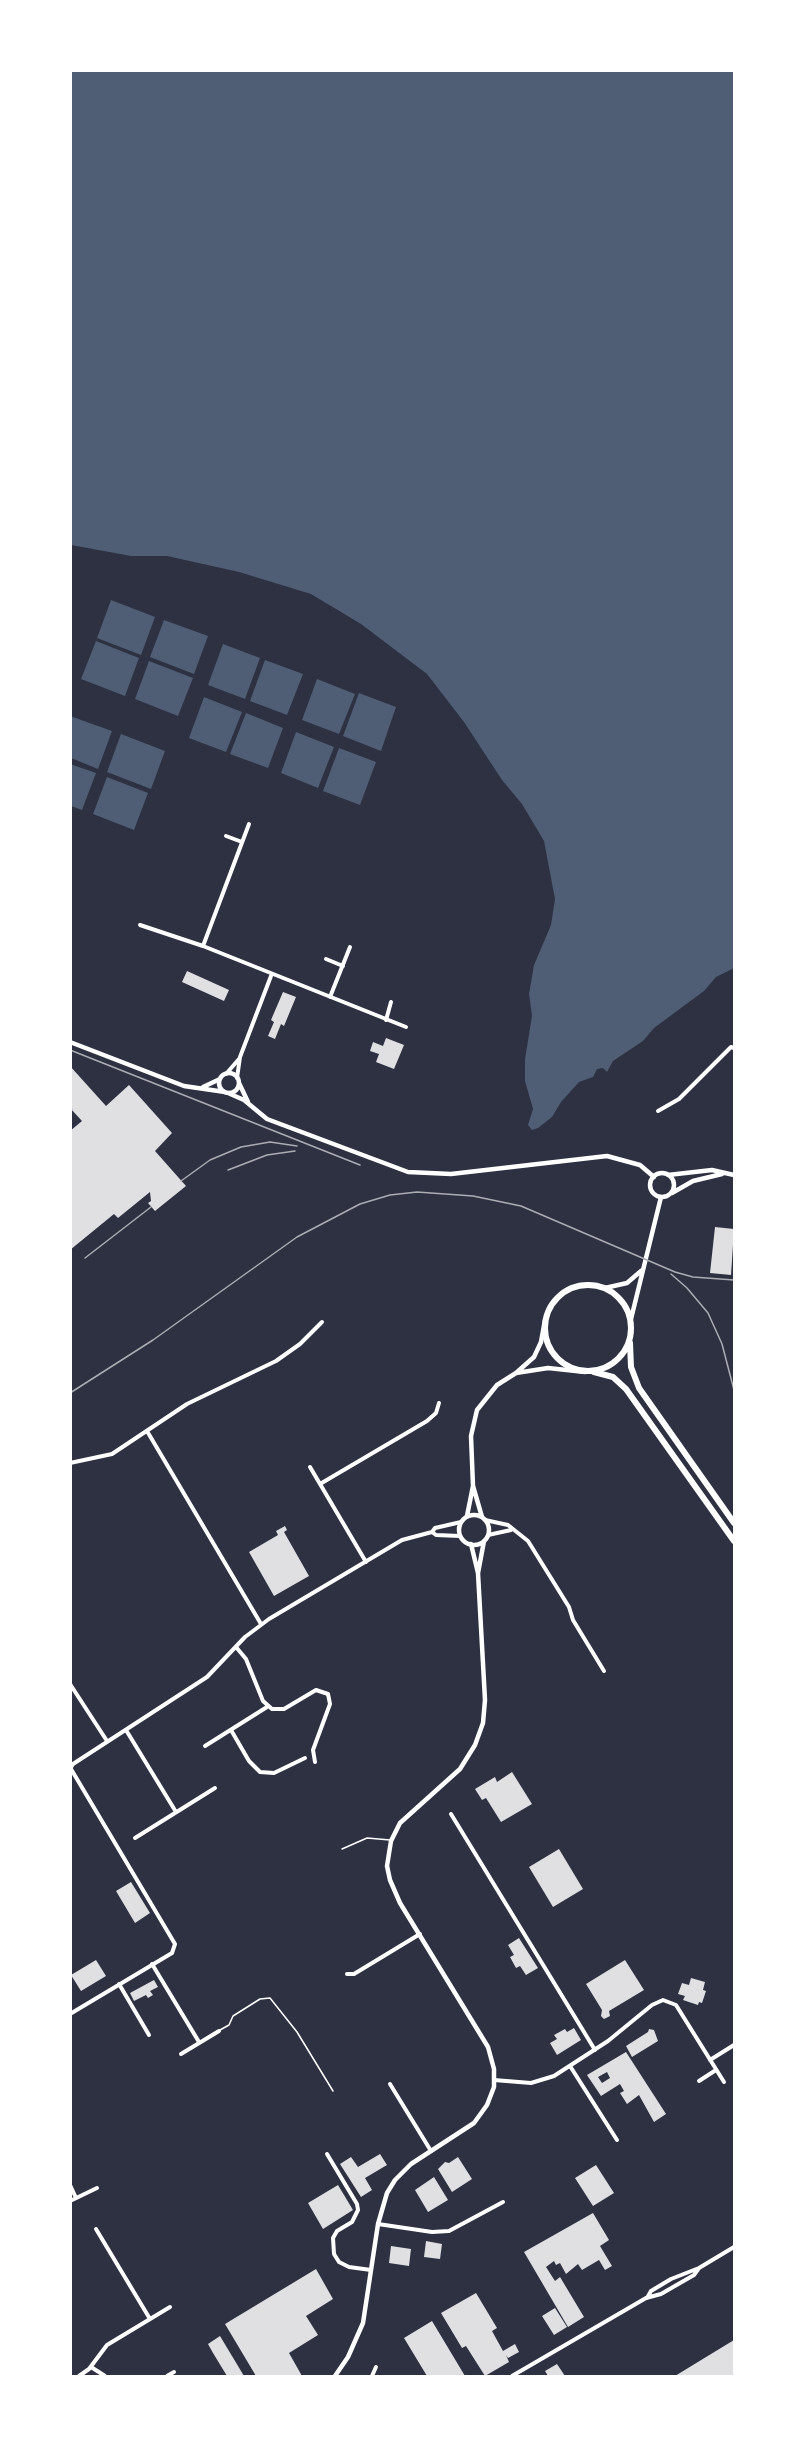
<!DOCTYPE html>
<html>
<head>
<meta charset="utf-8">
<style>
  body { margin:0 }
  #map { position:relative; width:805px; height:2447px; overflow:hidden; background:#2d3142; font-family:"Exo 2",sans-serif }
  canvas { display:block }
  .frame { position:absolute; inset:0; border:72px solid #fff; pointer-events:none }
</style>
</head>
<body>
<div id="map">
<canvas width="805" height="2447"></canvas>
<div class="frame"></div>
</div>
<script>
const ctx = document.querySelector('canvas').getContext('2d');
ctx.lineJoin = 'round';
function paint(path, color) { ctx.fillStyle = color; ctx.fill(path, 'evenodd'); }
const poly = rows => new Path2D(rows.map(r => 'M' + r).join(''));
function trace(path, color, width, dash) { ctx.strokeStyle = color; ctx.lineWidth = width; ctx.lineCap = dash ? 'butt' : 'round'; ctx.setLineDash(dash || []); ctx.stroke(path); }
const water = poly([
  [70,71,734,71,734,968,716,977,704,991,654,1028,643,1041,613,1061,607,1072,603,1068,597,1069,593,1077,579,1082,561,1102,552,1117,538,1128,532,1130,528,1125,533,1109,525,1081,525,1059,532,1016,529,994,534,965,551,925,555,899,544,841,522,804,502,780,464,722,427,674,361,624,311,594,239,572,167,556,131,556,71,545],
  [111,600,155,617,141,655,97,638],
  [164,620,208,636,194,674,150,657],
  [96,641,139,658,125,696,81,679],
  [223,644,260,658,245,699,208,685],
  [265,660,303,674,287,715,250,701],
  [149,661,193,678,178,716,135,699],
  [317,679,355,694,339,734,302,720],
  [359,693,396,707,381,751,343,736],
  [204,697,242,712,226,752,189,738],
  [246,713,283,728,268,768,230,754],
  [70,716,112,731,98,769,71,758],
  [296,732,334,747,318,788,281,773],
  [121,734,165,751,151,789,107,772],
  [339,748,376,762,360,805,323,791],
  [70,764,96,773,82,810,71,806],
  [107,777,148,793,134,830,93,814]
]);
const building = poly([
  [187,971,229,990,224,1001,182,982],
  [283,992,296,997,284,1026,281,1024,275,1039,268,1036,274,1022,271,1020],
  [386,1038,404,1045,394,1069,376,1062,379,1054,370,1051,373,1042,383,1046],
  [70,1066,106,1106,129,1085,172,1133,155,1151,186,1186,155,1211,148,1203,151,1201,150,1192,118,1218,114,1214,70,1250,70,1131,82,1121,70,1108],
  [715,1227,734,1229,731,1275,710,1273],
  [285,1526,287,1530,284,1532,309,1576,274,1596,249,1552,278,1535,276,1531],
  [512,1772,532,1804,501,1822,486,1798,482,1800,475,1789,495,1777,497,1782],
  [559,1849,583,1889,553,1907,529,1867],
  [131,1882,150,1913,135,1923,116,1891],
  [519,1938,538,1968,526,1975,520,1966,516,1968,510,1957,514,1955,508,1945],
  [96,1960,106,1976,81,1991,71,1975],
  [625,1960,644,1990,609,2011,610,2016,604,2019,601,2016,602,2010,586,1984],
  [691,1978,705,1982,703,1990,706,1991,702,2003,699,2002,698,2005,683,2000,685,1996,678,1994,682,1983,689,1985],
  [154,1980,158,1987,150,1991,153,1995,148,1998,146,1995,134,2001,130,1993],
  [574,2028,581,2040,557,2055,550,2043,557,2039,554,2035,565,2029,567,2032],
  [649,2029,654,2030,658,2041,632,2057,626,2046,648,2032],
  [626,2052,666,2114,654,2122,639,2095,627,2104,620,2093,624,2091,620,2084,601,2096,587,2075],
  [607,2072,610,2078,602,2083,598,2077],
  [380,2154,387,2165,365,2178,372,2190,361,2197,340,2164,351,2157,358,2167],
  [458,2157,472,2179,452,2192,438,2169,445,2162,449,2163],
  [596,2165,614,2193,593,2206,575,2178],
  [434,2177,448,2200,428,2212,415,2190],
  [338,2185,353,2210,323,2229,308,2203],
  [593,2213,609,2240,600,2246,612,2266,605,2270,599,2260,582,2270,578,2264,566,2274,560,2263,556,2265,554,2261,546,2267,555,2281,560,2277,584,2317,568,2327,524,2252],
  [426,2241,442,2244,440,2259,424,2257],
  [391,2246,411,2249,409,2266,389,2263],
  [316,2269,333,2299,306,2316,318,2335,289,2353,302,2376,256,2376,225,2324],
  [476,2293,497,2328,492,2331,503,2351,515,2344,519,2352,508,2358,506,2355,509,2362,485,2376,466,2346,462,2348,441,2313],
  [555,2308,567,2327,554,2335,542,2316],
  [432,2321,465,2376,427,2376,404,2338],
  [220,2336,244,2376,227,2376,213,2353,208,2344],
  [734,2340,734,2376,675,2376,693,2365],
  [557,2364,565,2376,548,2376,545,2371]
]);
const service = poly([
  [342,1849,367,1838,390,1840],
  [220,2030,229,2025,233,2016,260,1999,270,1998,297,2032,333,2091]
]);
const minor = poly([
  [226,836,242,842],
  [140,925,203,946,406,1027],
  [203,946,249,824],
  [326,959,343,966],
  [330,997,350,947],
  [386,1020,391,1002],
  [226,1074,239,1059],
  [237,1078,240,1057,271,976],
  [658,1111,679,1099,731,1047,734,1048],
  [147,1431,261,1624],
  [70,1463,112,1454,187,1404,276,1361,300,1344,322,1322],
  [310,1467,366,1562],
  [320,1484,427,1421,436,1413,439,1403],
  [485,1520,508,1525,528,1541,569,1607,573,1620,604,1671],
  [432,1532,436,1535,460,1536],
  [488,1535,511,1530],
  [236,1647,246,1659,263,1701,272,1709,284,1709,316,1690,328,1694,330,1704,313,1750,315,1762],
  [70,1684,107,1741],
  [126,1730,176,1812],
  [231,1730,249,1761,260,1772,274,1773,305,1758],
  [205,1746,267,1707],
  [70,1769,73,1764,207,1677,245,1637,269,1619,402,1540,432,1532,435,1528,461,1522],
  [451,1814,595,2050],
  [135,1838,215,1788],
  [152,1964,199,2042],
  [347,1974,354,1974,420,1934],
  [119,1984,149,2035],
  [70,2014,172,1953,175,1944,71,1769],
  [181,2054,219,2031],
  [710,2060,734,2045],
  [570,2066,617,2140],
  [494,2080,531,2083,554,2076,608,2041,652,2005,663,2000,676,2005,724,2082],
  [699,2081,716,2070],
  [390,2084,431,2151],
  [327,2154,357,2204,358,2210,352,2222,337,2231,333,2238,334,2254,339,2262,349,2267,371,2270],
  [70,2185,76,2198],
  [70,2201,97,2188],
  [378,2224,432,2232,449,2231,503,2202],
  [96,2229,150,2319],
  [647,2298,651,2291,671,2279,699,2268,734,2247],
  [91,2367,105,2376],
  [79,2376,89,2369,107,2345,170,2307],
  [167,2376,174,2372],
  [372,2376,376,2367],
  [512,2376,646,2298,661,2294,694,2275,699,2268]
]);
const tertiary = poly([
  [70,1042,184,1086,225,1092],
  '219 1083a10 10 0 1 1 20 0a10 10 0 1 1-20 0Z',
  [239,1083,248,1102],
  [203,1087,220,1079],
  [228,1093,244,1100,267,1119,408,1172,451,1174,607,1156,640,1165,654,1177],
  '650 1185a12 12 0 1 1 24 0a12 12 0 1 1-24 0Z',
  [668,1175,712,1170,734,1175],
  [672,1193,693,1181,722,1174],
  [605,1288,627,1283,641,1271],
  [631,1319,661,1197],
  [516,1373,548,1368,585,1372],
  [473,1486,482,1517],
  '459 1530a15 15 0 1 1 30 0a15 15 0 1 1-30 0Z',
  [467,1516,473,1486,471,1436,477,1410,497,1385,516,1373,534,1357,541,1342,545,1320],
  [478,1573,484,1541],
  [335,2376,348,2357,363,2323,378,2224,387,2193,395,2180,411,2164,474,2123,487,2105,494,2087,494,2069,488,2047,400,1903,390,1880,387,1866,391,1841,400,1823,460,1769,475,1745,483,1723,485,1700,478,1573,471,1544]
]);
const primary = poly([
  '545 1328a43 43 0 1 1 86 0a43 43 0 1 1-86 0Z',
  [630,1343,631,1367,639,1388,734,1523],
  [594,1372,613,1377,626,1389,734,1541]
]);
const rail = poly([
  [70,1050,360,1165],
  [70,1110,72,1109],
  [228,1170,267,1155,295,1151],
  [181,1181,210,1160,241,1147,270,1142,297,1146],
  [85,1258,151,1207],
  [671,1274,687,1288,708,1313,722,1344,734,1390],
  [70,1393,153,1340,297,1237,360,1204,390,1195,417,1192,473,1196,521,1206,675,1272,693,1277,734,1280]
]);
paint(water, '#4f5d75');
paint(building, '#e0e0e3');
trace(service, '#fff', 1.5);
trace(minor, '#fff', 4);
trace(tertiary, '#fff', 4.5);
trace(primary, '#fff', 6);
trace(rail, '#abadb3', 1.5);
</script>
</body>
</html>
